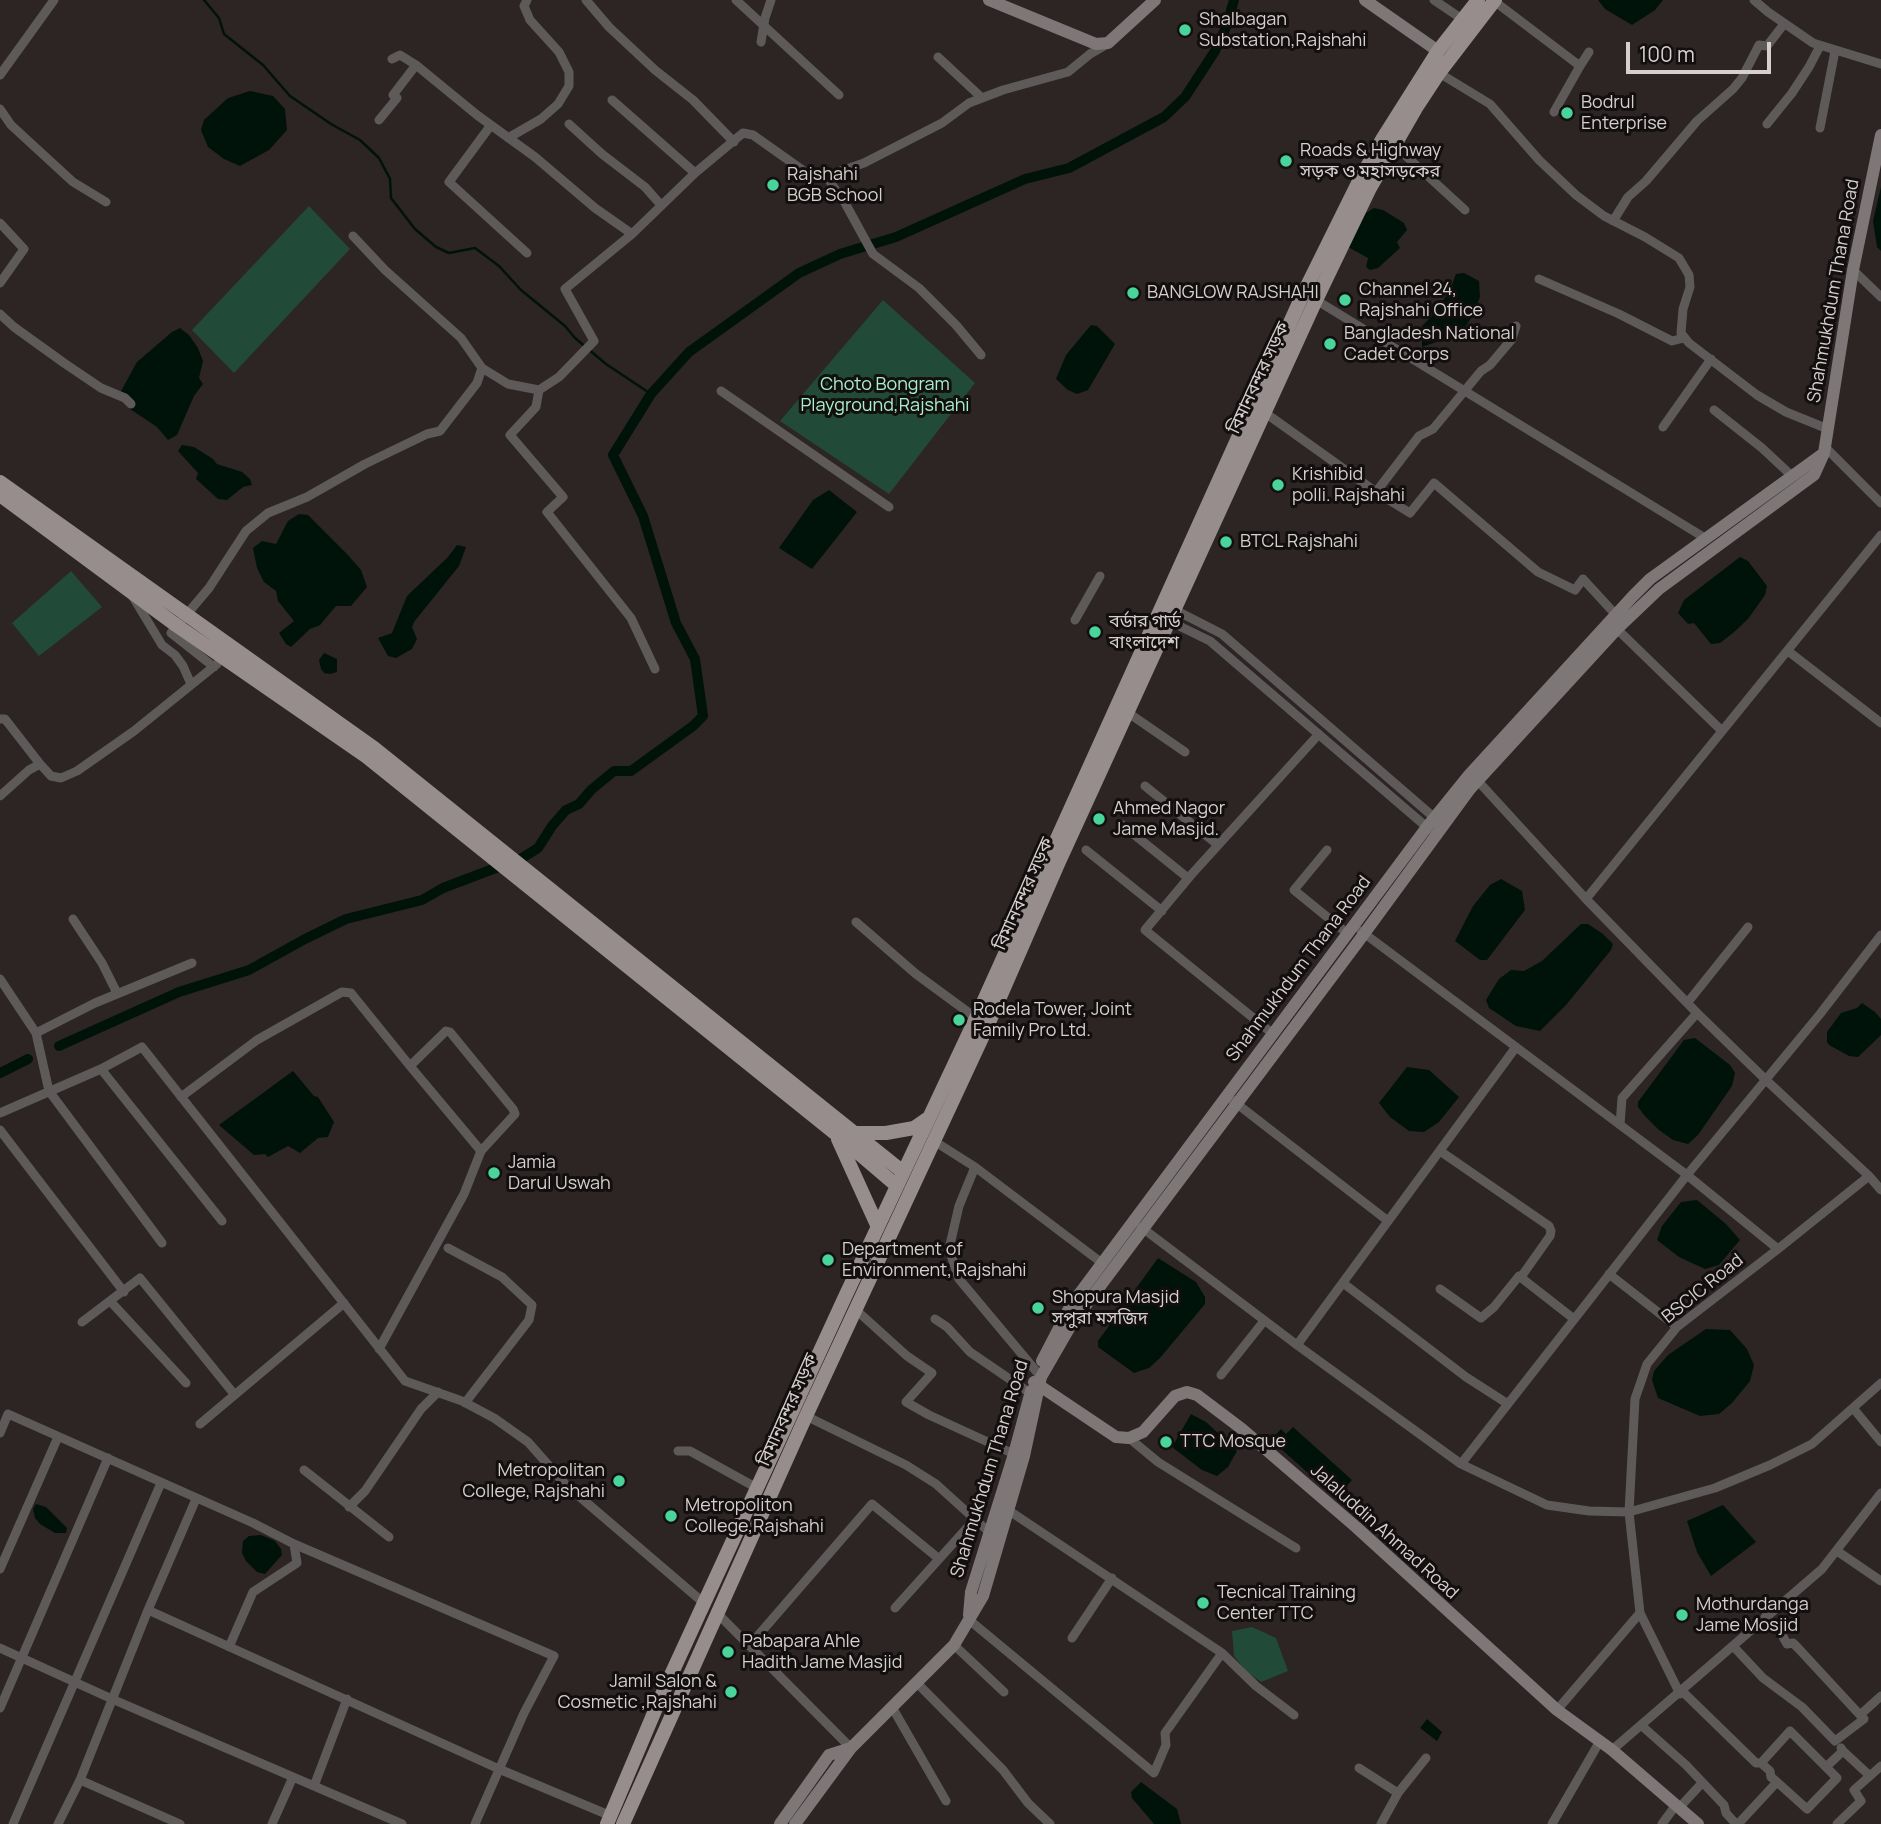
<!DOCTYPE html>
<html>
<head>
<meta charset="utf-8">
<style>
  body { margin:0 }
  #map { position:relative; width:1881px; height:1824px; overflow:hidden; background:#2d2424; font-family:Manrope,sans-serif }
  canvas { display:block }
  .scale { position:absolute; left:1626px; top:42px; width:145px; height:32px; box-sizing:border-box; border:4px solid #d6cfcf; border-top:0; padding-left:9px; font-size:21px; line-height:24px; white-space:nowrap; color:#d6cfcf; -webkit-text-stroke:5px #130f0f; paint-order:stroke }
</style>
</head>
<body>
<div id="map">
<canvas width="1881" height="1824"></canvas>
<div class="scale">100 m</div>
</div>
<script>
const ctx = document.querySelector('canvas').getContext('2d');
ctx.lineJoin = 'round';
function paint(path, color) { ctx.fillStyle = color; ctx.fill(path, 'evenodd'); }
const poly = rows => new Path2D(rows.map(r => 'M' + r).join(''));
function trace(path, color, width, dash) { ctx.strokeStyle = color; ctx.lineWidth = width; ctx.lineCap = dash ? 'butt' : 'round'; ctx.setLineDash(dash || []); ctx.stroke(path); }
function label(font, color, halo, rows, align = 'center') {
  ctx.font = font + ' Manrope,"Noto Sans Bengali",sans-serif'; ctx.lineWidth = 6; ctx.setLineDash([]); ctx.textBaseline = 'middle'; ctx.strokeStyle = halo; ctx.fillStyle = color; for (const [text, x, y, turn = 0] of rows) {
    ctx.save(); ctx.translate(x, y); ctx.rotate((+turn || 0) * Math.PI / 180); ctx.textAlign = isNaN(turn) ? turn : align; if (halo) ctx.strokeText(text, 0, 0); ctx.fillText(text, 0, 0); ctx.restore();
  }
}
const green = poly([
  [309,206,350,249,234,373,192,330],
  [883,300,975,383,889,494,780,421],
  [71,571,102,607,39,656,12,623],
  [1252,1627,1276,1638,1288,1671,1261,1682,1246,1671,1234,1656,1232,1631]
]);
const water = poly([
  [1598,0,1663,0,1655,10,1632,25,1605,9],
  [250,91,273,96,285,109,287,130,269,150,240,166,224,159,208,147,201,130,204,120,228,98],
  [1881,187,1881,251,1877,247,1873,221],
  [1374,208,1383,210,1404,223,1407,230,1397,242,1400,248,1378,268,1370,270,1366,267,1368,258,1348,247,1366,213],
  [1464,273,1479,281,1480,297,1473,315,1460,335,1449,341,1439,341,1422,347,1422,326,1433,315,1450,290,1456,274],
  [1091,325,1097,326,1115,344,1088,390,1077,394,1068,390,1056,379,1066,355],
  [180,328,189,335,198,348,203,361,199,378,203,384,194,396,177,435,168,440,157,427,130,409,120,393,137,362,172,332],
  [182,445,194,447,213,459,217,464,242,472,250,479,252,485,243,487,227,500,218,499,196,479,198,473,178,451],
  [829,490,857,512,812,569,779,548,813,500],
  [299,514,308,515,347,554,361,570,367,587,351,606,336,606,320,625,310,629,291,647,286,644,279,633,294,621,278,601,276,591,264,582,257,568,253,548,262,541,276,544,288,521],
  [457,545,466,547,459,566,414,622,412,627,417,639,412,649,396,658,388,656,378,638,392,633,407,596,448,557],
  [1740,557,1748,561,1767,586,1765,595,1748,619,1733,633,1720,643,1711,644,1694,623,1688,624,1678,613,1684,600],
  [324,653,337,659,337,672,330,674,324,673,321,669,319,660],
  [1501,879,1522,891,1525,910,1487,960,1480,960,1455,941,1473,906,1490,885],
  [1581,924,1588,924,1603,934,1613,944,1611,950,1566,1005,1540,1031,1516,1026,1489,1008,1486,1000,1499,979,1511,970,1524,971,1542,961],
  [1862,1003,1875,1012,1881,1019,1881,1035,1858,1057,1849,1056,1829,1045,1827,1042,1827,1032,1841,1013,1857,1008],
  [1695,1038,1730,1065,1735,1073,1732,1086,1698,1135,1688,1144,1673,1140,1659,1130,1645,1116,1638,1107,1638,1102,1684,1040],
  [1407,1067,1429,1070,1459,1097,1439,1122,1424,1132,1409,1131,1390,1117,1379,1103],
  [293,1071,314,1096,318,1097,334,1122,328,1137,318,1138,300,1153,288,1146,268,1157,265,1154,254,1155,219,1125],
  [1697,1200,1726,1224,1740,1240,1719,1265,1705,1269,1679,1257,1657,1240,1662,1226,1681,1202],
  [1158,1258,1196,1282,1205,1297,1205,1304,1160,1358,1149,1368,1134,1373,1098,1347,1098,1341],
  [1706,1329,1730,1330,1747,1349,1754,1365,1750,1381,1732,1403,1719,1414,1700,1416,1658,1398,1652,1380,1654,1371,1668,1355],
  [1191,1414,1206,1422,1237,1451,1228,1467,1217,1476,1202,1470,1172,1447],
  [1293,1427,1352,1480,1336,1498,1271,1440,1281,1429,1286,1434],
  [36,1504,46,1507,67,1528,66,1533,55,1533,40,1524,35,1518,33,1509],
  [1723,1505,1756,1542,1711,1576,1697,1552,1687,1521],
  [261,1535,275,1541,281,1549,282,1555,265,1574,257,1572,246,1561,242,1553,243,1541,249,1536],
  [1427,1719,1442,1732,1437,1741,1420,1728],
  [1141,1782,1177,1809,1181,1824,1154,1824,1132,1798,1131,1792]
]);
const stream = poly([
  [204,0,219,18,224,34,263,65,290,96,331,124,360,140,379,158,390,179,391,198,415,229,436,247,449,253,475,248,499,266,521,290,565,326,575,338,606,364,651,394]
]);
const canal = poly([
  [59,1046,179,992,249,970,305,939,346,919,422,900,443,888,522,858,538,848,552,826,566,810,579,804,591,790,614,771,631,771,693,726,703,716,695,659,676,623,643,516,613,455,651,394,689,352,799,273,840,254,896,237,1025,179,1069,168,1164,117,1185,97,1215,51,1227,25,1234,0],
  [0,1073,28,1059]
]);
const street = poly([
  [586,0,609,27,655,70,693,100,734,142],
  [736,0,839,95],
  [1434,0,1462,19],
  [1754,0,1768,12,1813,43,1881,64],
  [1494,1,1580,66,1589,52],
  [761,42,765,18,771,0],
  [938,57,982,98],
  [392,59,400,55,416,65],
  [1439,73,1490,104,1539,160,1576,195,1604,216,1645,237,1679,258,1689,275,1690,287,1683,309,1681,333,1689,343,1757,395,1786,412,1828,429],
  [0,75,54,0],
  [612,100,695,173],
  [0,109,11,125,73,182,106,202],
  [1554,112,1580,66],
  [379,120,397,98,393,95,416,65,477,115,535,157,595,208,632,234],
  [569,124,602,154,645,187,661,205],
  [1767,124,1792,93,1809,67,1820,46],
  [491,125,449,182,527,253],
  [1820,128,1835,51],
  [508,138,541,119,558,104,569,86,569,72,559,52,530,20,524,6,527,0],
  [1394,145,1465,210],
  [826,176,845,203,873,254,919,288,956,325,981,355],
  [1613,221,1628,197,1646,181,1697,121,1733,89,1742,78,1759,45,1767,46,1784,24],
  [0,223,24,249,0,283],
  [353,236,385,270,461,338,482,368],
  [1853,270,1881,297],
  [1539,279,1619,314,1672,341,1684,338],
  [1316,300,1705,538],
  [0,314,14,327,64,363,101,388,125,398,131,404],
  [539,390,536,407,510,435,563,497,547,512,631,618,655,669],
  [721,391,889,507],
  [1714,410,1762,448,1792,476],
  [1264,412,1376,492,1410,513,1434,483,1538,572,1575,590,1583,579,1616,615],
  [1663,427,1711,359],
  [1825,447,1881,503],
  [1376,492,1419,436,1433,429,1481,371,1490,365,1512,339,1516,326],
  [133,597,162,645,175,655,183,666,191,684],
  [1175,610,1222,634,1437,820],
  [1075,620,1100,576],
  [1169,621,1210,641,1429,829],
  [1617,629,1722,731],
  [1788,651,1881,723],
  [214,667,171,633,209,588,246,531,268,513,307,497,365,464,427,434,440,431,477,383,482,368,508,384,539,390,559,377,594,341,565,289,632,234,695,173,743,133,753,135,808,174,826,176,864,163,942,123,969,103,1003,90,1068,72,1090,54,1107,44],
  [1127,712,1185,752],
  [0,719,5,719,40,764],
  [1477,780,1586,899,1697,1013,1766,1080,1869,1176,1881,1190],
  [1145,786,1218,845],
  [0,796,29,770,40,764,51,776,61,778,77,771,134,731,217,664],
  [1121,824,1188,878],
  [1086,850,1162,911],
  [1327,850,1294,890,1348,934],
  [1586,899,1881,535],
  [73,919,102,963,117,993],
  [856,922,916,974,976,1018],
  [1361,931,1687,1175,1778,1249],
  [0,979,36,1033,49,1091,162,1243],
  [1688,1002,1748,927],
  [36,1033,95,1003,192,963],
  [1273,1034,1145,930,1191,875,1319,734],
  [101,1069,222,1221],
  [181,1097,257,1040,342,992,351,993,410,1066,481,1151,515,1114,513,1109,450,1032,446,1031,410,1066],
  [1232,1100,1388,1221],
  [0,1113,101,1069,142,1047,405,1381,462,1401,494,1418,528,1442,566,1485,705,1604],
  [1620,1125,1622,1098,1697,1013],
  [0,1130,124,1292],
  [934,1141,975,1167,959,1206,949,1249,959,1279,1041,1377],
  [1440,1151,1549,1226,1551,1231,1550,1236,1521,1277],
  [975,1167,1102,1263],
  [1141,1227,1297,1345,1461,1464,1547,1505,1589,1511,1629,1512,1715,1488,1770,1465,1812,1444,1881,1383],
  [448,1248,502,1277,532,1305,529,1320,465,1403],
  [1609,1274,1677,1327],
  [1343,1283,1466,1377,1508,1404],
  [1440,1289,1481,1318,1494,1307,1519,1276,1574,1319],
  [111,1302,186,1383],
  [855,1309,907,1356,932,1373,906,1402,929,1415,1014,1454],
  [935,1319,947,1327,970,1352,1030,1393],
  [82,1322,140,1278,234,1394],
  [1297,1345,1516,1047],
  [379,1349,464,1194,481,1151],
  [1221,1375,1264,1321],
  [1853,1408,1881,1442],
  [806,1416,906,1465,936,1484,989,1532],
  [200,1424,344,1303],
  [0,1433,8,1414,253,1523,294,1544,554,1656,524,1713,475,1824],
  [1129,1438,1158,1462,1296,1548],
  [678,1451,690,1451,757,1488],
  [1461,1464,1687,1175,1820,1014,1881,935],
  [304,1470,389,1537],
  [349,1507,365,1491,421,1409,438,1392],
  [1008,1510,1222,1653,1256,1686,1294,1715],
  [1837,1551,1881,1581],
  [0,1569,58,1437],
  [895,1608,975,1519],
  [148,1610,196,1499],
  [717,1613,851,1748],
  [1765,1617,1781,1633,1787,1644,1793,1643,1798,1648,1860,1715,1881,1696],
  [968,1619,1154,1773,1166,1745,1165,1733,1222,1653],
  [1072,1638,1112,1578],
  [954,1645,1004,1692],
  [749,1646,872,1504,938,1558],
  [1733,1646,1763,1678,1802,1707,1835,1741,1864,1719,1860,1715],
  [229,1647,253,1592,297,1563,294,1544],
  [0,1648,112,1699,402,1824],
  [917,1683,1003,1770,1028,1803,1050,1824],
  [1682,1691,1756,1763,1761,1763,1770,1771,1771,1777,1777,1782],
  [1680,1694,1640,1613,1629,1512,1635,1399,1647,1364,1677,1327,1778,1249,1869,1176],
  [892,1707,946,1801],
  [0,1708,108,1458],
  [1557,1710,1640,1613],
  [1642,1726,1686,1765,1724,1805,1726,1813,1736,1824],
  [1612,1750,1822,1569,1881,1493],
  [1843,1751,1870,1776],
  [1827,1766,1843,1751,1841,1748],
  [1359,1768,1398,1793],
  [314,1786,347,1699],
  [1679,1808,1702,1783],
  [13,1824,161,1483],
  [58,1824,80,1780],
  [180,1824,80,1780,148,1610,499,1769,611,1816],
  [272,1824,293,1777],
  [1381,1824,1398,1793,1426,1758],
  [1552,1824,1600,1741],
  [1662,1824,1676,1805],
  [1738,1824,1777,1782,1807,1809,1837,1778,1790,1731,1761,1763],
  [1837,1824,1861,1801,1854,1790,1881,1766]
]);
const secondary = poly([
  [989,0,1096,44,1108,43,1155,0],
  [1365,0,1438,51],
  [1042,1361,1071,1305,1427,827,1469,775,1633,596,1650,579,1824,453],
  [1034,1382,1116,1437,1129,1438,1143,1432,1175,1396,1187,1392,1197,1395,1242,1429,1356,1527,1557,1710,1612,1750,1698,1824],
  [969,1615,971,1592,1014,1454,1031,1391],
  [780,1824,829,1755,851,1748],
  [795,1824,851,1748,954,1645,983,1596,1024,1456,1041,1377,1071,1325,1358,942,1470,789,1617,629,1659,589,1814,475,1824,453,1853,270,1881,135]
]);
const primary = poly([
  [0,482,374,748,903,1172],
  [0,495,176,625,367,757,836,1134,897,1186],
  [855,1133,886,1133,914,1128,927,1119],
  [838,1139,878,1227],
  [607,1824,659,1701,844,1299,976,1018,1303,294,1358,183,1383,138,1438,51,1478,0],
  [623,1824,806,1416,987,1027,1058,864,1316,300,1370,188,1416,108,1439,73,1495,0]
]);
const markers = [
  [1185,30,7,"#49d49c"],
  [1567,113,7,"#49d49c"],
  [1286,161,7,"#49d49c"],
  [773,185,7,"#49d49c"],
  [1133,293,7,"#49d49c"],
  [1345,300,7,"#49d49c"],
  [1330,344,7,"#49d49c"],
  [1278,485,7,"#49d49c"],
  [1226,542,7,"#49d49c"],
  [1095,632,7,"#49d49c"],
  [1099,819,7,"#49d49c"],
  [959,1020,7,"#49d49c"],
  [494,1173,7,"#49d49c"],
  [828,1260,7,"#49d49c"],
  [1038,1308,7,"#49d49c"],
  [1166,1442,7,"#49d49c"],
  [619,1481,7,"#49d49c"],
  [671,1516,7,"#49d49c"],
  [1203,1603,7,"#49d49c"],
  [1682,1615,7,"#49d49c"],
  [728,1652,7,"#49d49c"],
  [731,1692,7,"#49d49c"]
];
const poiNames = [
  ["Shalbagan",1199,20],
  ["Substation,Rajshahi",1199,41],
  ["Bodrul",1581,103],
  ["Enterprise",1581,124],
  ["Roads & Highway",1300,151],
  ["সড়ক ও মহাসড়কের",1300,172],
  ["Rajshahi",787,175],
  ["BGB School",787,196],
  ["Channel 24,",1359,290],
  ["Rajshahi Office",1359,311],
  ["BANGLOW RAJSHAHI",1147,293],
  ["Bangladesh National",1344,334],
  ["Cadet Corps",1344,355],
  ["Krishibid",1292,475],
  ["polli. Rajshahi",1292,496],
  ["BTCL Rajshahi",1240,542],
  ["বর্ডার গার্ড",1109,622],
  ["বাংলাদেশ",1109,643],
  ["Ahmed Nagor",1113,809],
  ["Jame Masjid.",1113,830],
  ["Rodela Tower, Joint",973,1010],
  ["Family Pro Ltd.",973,1031],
  ["Jamia",508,1163],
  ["Darul Uswah",508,1184],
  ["Department of",842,1250],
  ["Environment, Rajshahi",842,1271],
  ["Shopura Masjid",1052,1298],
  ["সপুরা মসজিদ",1052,1319],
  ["TTC Mosque",1180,1442],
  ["Metropolitan",605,1471,"right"],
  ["College, Rajshahi",605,1492,"right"],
  ["Metropoliton",685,1506],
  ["College,Rajshahi",685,1527],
  ["Tecnical Training",1217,1593],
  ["Center TTC",1217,1614],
  ["Mothurdanga",1696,1605],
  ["Jame Mosjid",1696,1626],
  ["Pabapara Ahle",742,1642],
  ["Hadith Jame Masjid",742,1663],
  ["Jamil Salon &",717,1682,"right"],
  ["Cosmetic ,Rajshahi",717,1703,"right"]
];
const streetNames = [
  ["Shahmukhdum Thana Road",1834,291,-80],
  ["বিমানবন্দর সড়ক",1259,378,-65],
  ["বিমানবন্দর সড়ক",1024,894,-66],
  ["Shahmukhdum Thana Road",1299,969,-53],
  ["BSCIC Road",1703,1289,-39],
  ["বিমানবন্দর সড়ক",788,1410,-66],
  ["Shahmukhdum Thana Road",990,1469,-73],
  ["Jalaluddin Ahmad Road",1384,1532,42]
];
const parkNames = [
  ["Choto Bongram",885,385],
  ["Playground,Rajshahi",885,406]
];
paint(green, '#224a38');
paint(water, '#00130a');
trace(stream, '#00130a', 2.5);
trace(canal, '#00130a', 10);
trace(street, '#5f5a5a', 9);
trace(secondary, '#7e7777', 12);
trace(primary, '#978d8c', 14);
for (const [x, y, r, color] of markers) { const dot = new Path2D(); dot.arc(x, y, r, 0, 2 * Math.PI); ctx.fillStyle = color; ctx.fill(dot); trace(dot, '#130f0f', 2.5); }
label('18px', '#d6cfcf', '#130f0f', poiNames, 'left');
label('18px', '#d6cfcf', '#130f0f', streetNames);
label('18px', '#a6f0cc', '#130f0f', parkNames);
</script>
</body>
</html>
